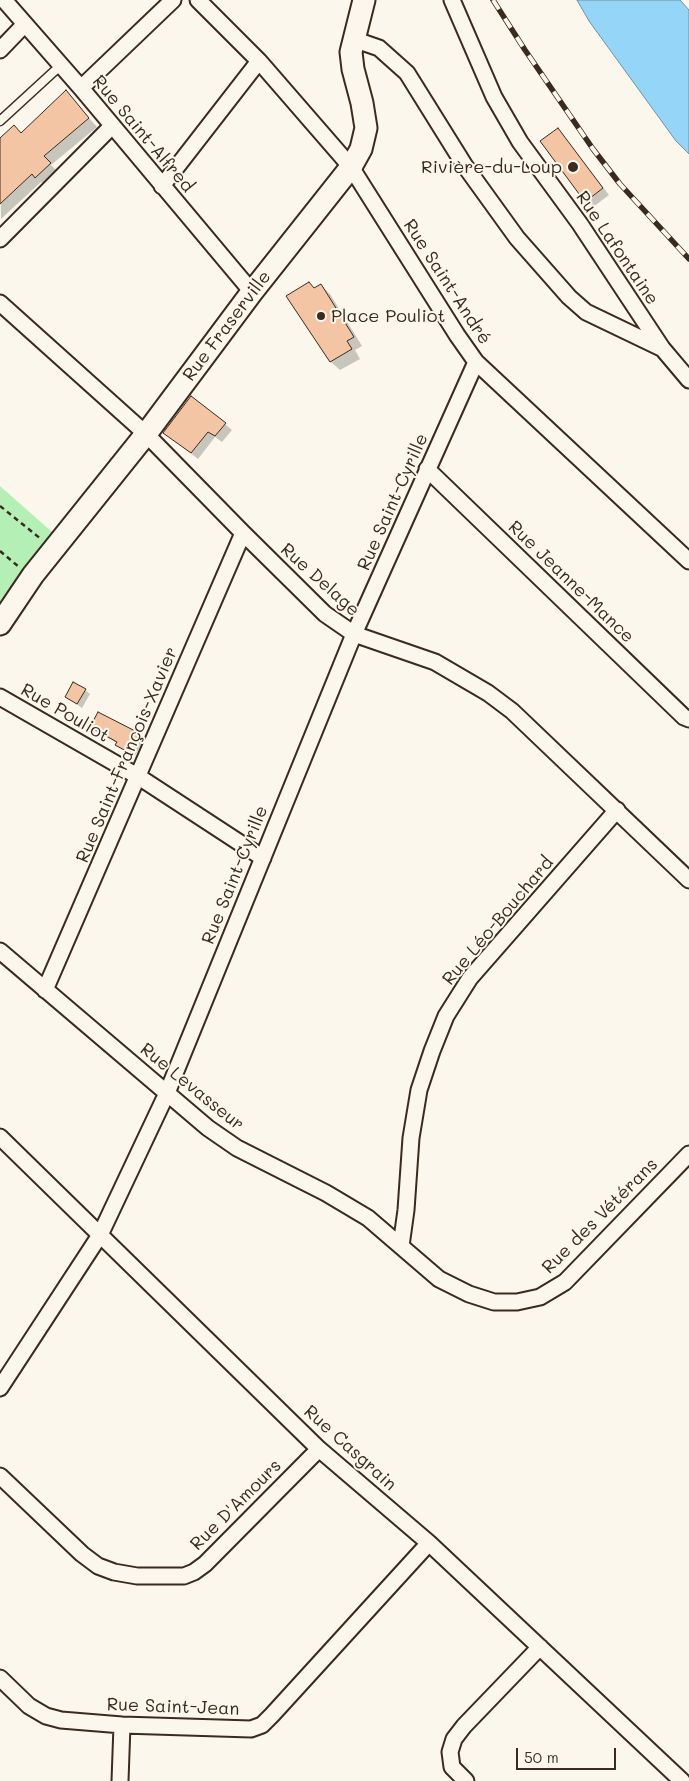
<!DOCTYPE html>
<html>
<head>
<meta charset="utf-8">
<style>
  body { margin:0 }
  #map { position:relative; width:689px; height:1781px; overflow:hidden; background:#fbf7ec; font-family:Mali,sans-serif }
  canvas { display:block }
  .scale { position:absolute; left:516px; top:1748px; width:100px; height:22px; box-sizing:border-box; border:2px solid #3b2a1e; border-top:0; padding-left:6px; font-size:15px; line-height:18px; white-space:nowrap; color:#3b2a1e; -webkit-text-stroke:4px #fbf7ec; paint-order:stroke }
</style>
</head>
<body>
<div id="map">
<canvas width="689" height="1781"></canvas>
<div class="scale">50 m</div>
</div>
<script>
const ctx = document.querySelector('canvas').getContext('2d');
ctx.lineJoin = 'round';
function paint(path, color) { ctx.fillStyle = color; ctx.fill(path, 'evenodd'); }
const poly = rows => new Path2D(rows.map(r => 'M' + r).join(''));
function trace(path, color, width, dash) { ctx.strokeStyle = color; ctx.lineWidth = width; ctx.lineCap = dash ? 'butt' : 'round'; ctx.setLineDash(dash || []); ctx.stroke(path); }
function label(font, color, halo, rows, align = 'center') {
  ctx.font = font + ' Mali,sans-serif'; ctx.lineWidth = 4; ctx.setLineDash([]); ctx.textBaseline = 'middle'; ctx.strokeStyle = halo; ctx.fillStyle = color; for (const [text, x, y, turn = 0] of rows) {
    ctx.save(); ctx.translate(x, y); ctx.rotate((+turn || 0) * Math.PI / 180); ctx.textAlign = isNaN(turn) ? turn : align; if (halo) ctx.strokeText(text, 0, 0); ctx.fillText(text, 0, 0); ctx.restore();
  }
}
const green = poly([
  [0,486,52,532,0,601]
]);
const water = poly([
  [577,0,680,0,689,10,689,154,676,141,589,21,577,0]
]);
const shadow = poly([
  [74,101,97,127,51,165,59,173,45,186,41,182,1,219,0,147],
  [558,129,609,195,593,207,586,201],
  [321,286,330,294,362,346,355,350,360,359,340,370,331,362,288,296,315,289],
  [225,424,232,430,222,442,215,437,198,459,165,433],
  [85,690,90,694,82,708,66,697],
  [92,727,140,735,144,739,135,756,121,749,117,744,117,743,96,731]
]);
const building = poly([
  [66,90,89,118,44,156,51,163,35,178,32,174,0,204,0,138,14,125,21,133,66,90],
  [558,128,603,188,585,202,540,141,558,128],
  [309,282,314,288,321,284,354,337,347,341,352,349,330,362,286,296,309,282],
  [191,396,226,423,215,436,208,432,191,453,163,433,191,396],
  [73,682,86,689,77,704,65,697,73,682],
  [98,712,141,734,130,753,115,745,117,742,90,727,98,712]
]);
const path = poly([
  [0,506,41,539],
  [0,551,19,567]
]);
const lane = poly([
  [0,121,61,65]
]);
const street = poly([
  [4,0,81,88,252,292],
  [198,0,259,61,351,167,457,335,476,362,689,561],
  [452,0,494,97,520,142,580,224,662,348,689,380],
  [353,39,379,48,407,73,465,166,517,238,569,297,586,312,661,348],
  [0,50,25,24],
  [81,88,173,0],
  [162,186,259,61],
  [0,239,112,126],
  [0,303,146,434,243,533,325,614,354,634,435,662,488,693,512,711,689,880],
  [427,469,684,717,689,719],
  [0,697,139,777,263,858],
  [0,951,208,1128,237,1148,326,1193,368,1218,439,1279,469,1294,494,1302,517,1302,540,1297,565,1282,689,1154],
  [45,990,243,533],
  [0,1137,319,1449,429,1543,682,1781],
  [401,1246,406,1210,411,1138,419,1090,432,1051,446,1016,470,978,617,810],
  [0,1388,100,1235,167,1093,354,634,476,362],
  [0,1476,82,1554,98,1566,114,1572,137,1576,184,1576,194,1572,205,1564,319,1449],
  [0,1678,29,1706,46,1716,61,1720,122,1725,251,1729,262,1725,272,1715,429,1543],
  [120,1781,122,1725],
  [466,1781,452,1767,450,1752,454,1739,464,1726,540,1647]
]);
const secondary = poly([
  [0,624,33,575,146,434,252,292,351,167,361,149,366,128,362,103,353,69,351,52,364,0]
]);
const rail = poly([
  [493,0,525,50,593,149,620,184,689,259]
]);
const markers = [
  [573,167,6,"#3b2a1e"],
  [321,316,5,"#3b2a1e"]
];
const streetNames = [
  ["Rue Saint-Alfred",143,134,50],
  ["Rue Lafontaine",617,248,56],
  ["Rue Saint-André",447,282,57],
  ["Rue Fraserville",227,326,-53],
  ["Rue Saint-Cyrille",393,502,-66],
  ["Rue Delage",320,580,42],
  ["Rue Jeanne-Mance",571,582,44],
  ["Rue Pouliot",65,713,30],
  ["Rue Saint-François-Xavier",127,755,-67],
  ["Rue Saint-Cyrille",235,875,-68],
  ["Rue Léo-Bouchard",498,921,-50],
  ["Rue Levasseur",192,1087,39],
  ["Rue des Vétérans",600,1216,-45],
  ["Rue Casgrain",350,1448,42],
  ["Rue D'Amours",236,1505,-45],
  ["Rue Saint-Jean",173,1707,2]
];
const poiNames = [
  ["Rivière-du-Loup",562,167],
  ["Place Pouliot",331,316,"left"]
];
paint(green, '#b4f0b5');
paint(water, '#95d5f7');
trace(water, '#7191a0', 1);
paint(shadow, '#0003');
paint(building, '#f4c5a4');
trace(building, '#3b2a1e', 1);
trace(lane, '#3b2a1e', 11);
trace(street, '#3b2a1e', 19);
trace(secondary, '#3b2a1e', 25);
trace(path, '#3b2a1e', 2.5, [5, 4]);
trace(lane, '#fbf7ec', 8);
trace(street, '#fbf7ec', 15);
trace(secondary, '#fbf7ec', 21);
trace(rail, '#3b2a1e', 5.5);
trace(rail, '#fbf7ec', 4, [11]);
for (const [x, y, r, color] of markers) { const dot = new Path2D(); dot.arc(x, y, r, 0, 2 * Math.PI); ctx.fillStyle = color; ctx.fill(dot); trace(dot, '#fbf7ec', 2); }
label('18px', '#3b2a1e', '#fbf7ec', streetNames);
label('18px', '#3b2a1e', '#fbf7ec', poiNames, 'right');
</script>
</body>
</html>
